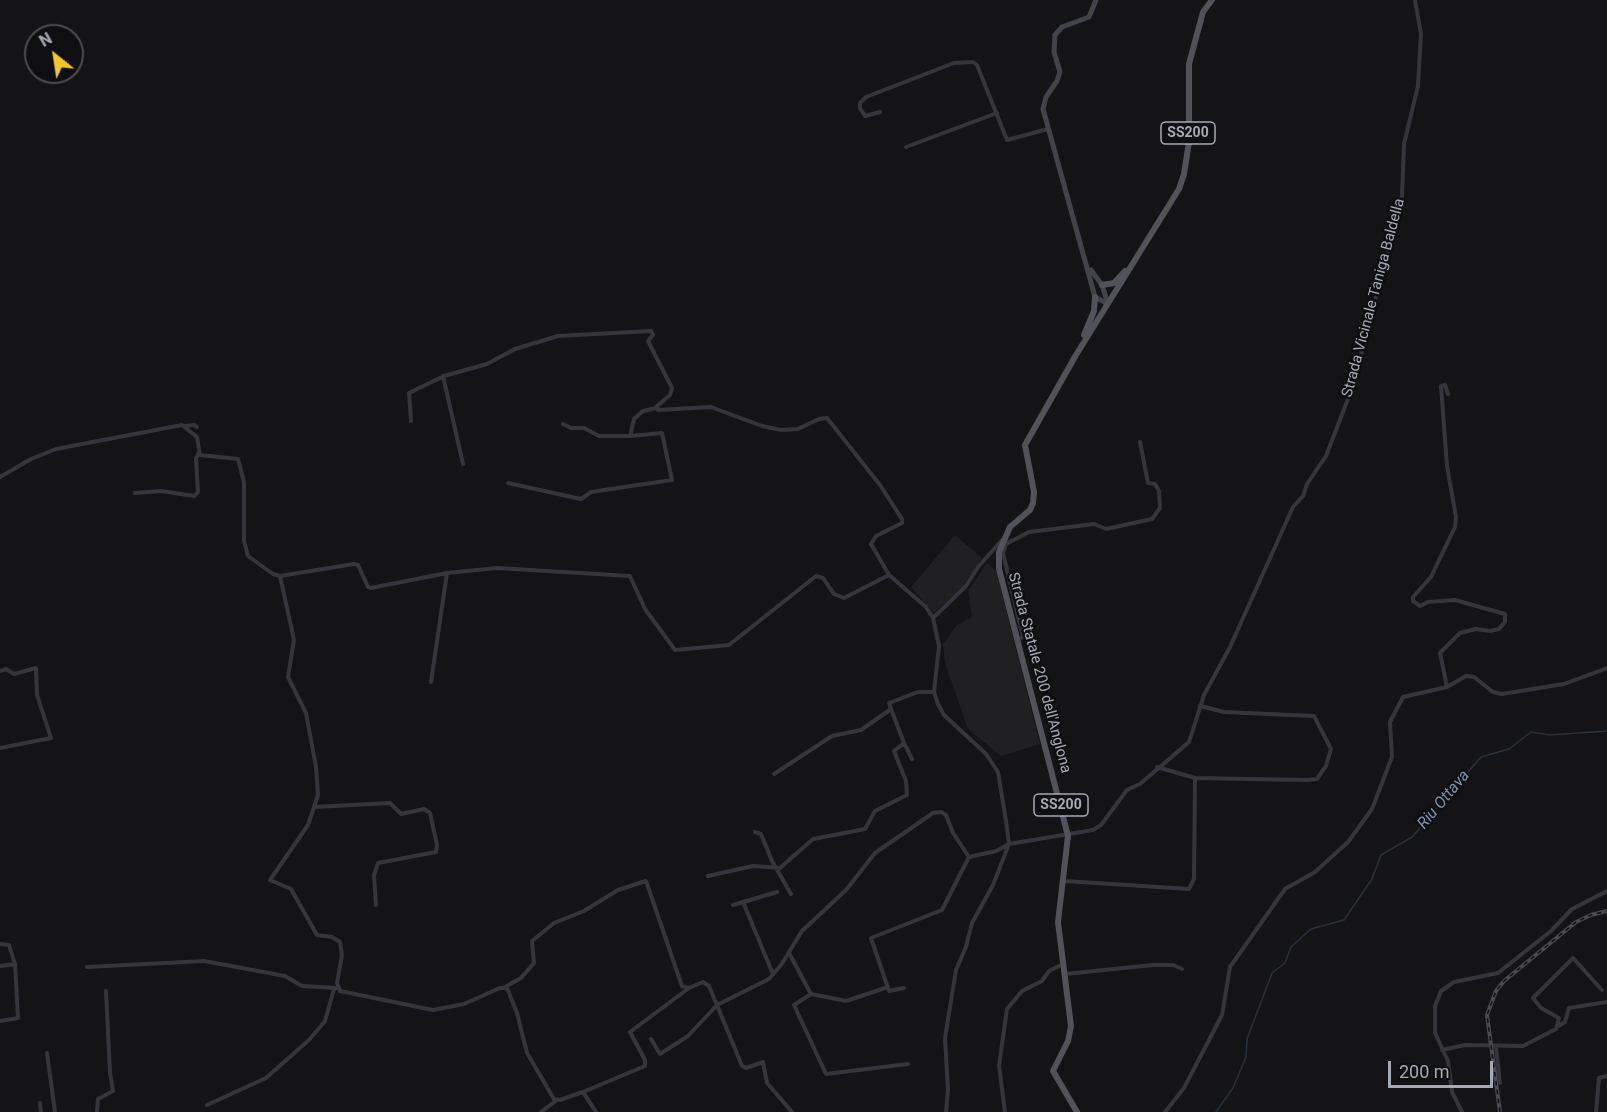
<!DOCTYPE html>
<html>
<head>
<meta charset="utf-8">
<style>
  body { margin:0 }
  #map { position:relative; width:1607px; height:1112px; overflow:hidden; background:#141416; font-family:Roboto,sans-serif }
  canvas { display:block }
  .north { position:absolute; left:24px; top:24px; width:60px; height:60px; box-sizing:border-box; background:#0f0f11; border:2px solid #4b4d53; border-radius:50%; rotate:330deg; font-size:16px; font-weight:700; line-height:24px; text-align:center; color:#a6a9b6 }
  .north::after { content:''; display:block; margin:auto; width:21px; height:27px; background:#f3c62f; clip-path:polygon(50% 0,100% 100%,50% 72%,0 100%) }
  .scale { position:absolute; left:1388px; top:1061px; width:105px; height:27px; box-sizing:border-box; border:3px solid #a6a9b6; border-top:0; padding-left:8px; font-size:18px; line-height:21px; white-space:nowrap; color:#a6a9b6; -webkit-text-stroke:4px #0f0f11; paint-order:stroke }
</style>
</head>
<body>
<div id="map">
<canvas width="1607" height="1112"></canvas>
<div class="north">N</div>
<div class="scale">200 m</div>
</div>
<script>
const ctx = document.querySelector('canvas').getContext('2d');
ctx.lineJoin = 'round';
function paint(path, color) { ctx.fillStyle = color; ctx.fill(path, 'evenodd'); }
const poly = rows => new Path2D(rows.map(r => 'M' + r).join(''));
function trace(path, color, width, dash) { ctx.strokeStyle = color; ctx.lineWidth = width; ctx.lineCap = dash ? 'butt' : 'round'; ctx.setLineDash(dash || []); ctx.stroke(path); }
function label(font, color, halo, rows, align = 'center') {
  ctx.font = font + ' Roboto,sans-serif'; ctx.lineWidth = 5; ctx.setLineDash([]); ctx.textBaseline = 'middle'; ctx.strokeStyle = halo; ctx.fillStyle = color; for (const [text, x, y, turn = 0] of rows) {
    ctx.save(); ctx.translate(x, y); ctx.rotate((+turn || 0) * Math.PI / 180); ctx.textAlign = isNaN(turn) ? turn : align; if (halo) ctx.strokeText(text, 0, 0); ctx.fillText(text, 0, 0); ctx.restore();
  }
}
const built = poly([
  [955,535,982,558,963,586,934,613,911,587],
  [987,563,996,571,1040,744,1001,756,968,729,945,663,943,644,957,625,972,617,968,591]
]);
const stream = poly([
  [1216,1112,1233,1088,1246,1057,1247,1039,1272,973,1285,963,1291,947,1311,929,1344,920,1372,879,1381,855,1412,837,1481,757,1509,749,1531,732,1550,735,1607,731]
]);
const street = poly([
  [880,112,865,116,860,108,860,103,866,97,954,63,973,62,977,65,1007,140,1048,129],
  [906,147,997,113],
  [443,376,463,464],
  [411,421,409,393,444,376,487,364,515,349,558,336,651,331,653,335,648,341,672,388,670,395,657,406,658,410,711,407,762,426,781,430,798,429,819,419,827,418,880,485,902,519,902,523,876,536,871,544,889,575,926,607,933,618,939,646,934,692,938,704,944,715,986,754,998,772,1006,821,1009,844,993,885,972,923,966,947,956,970,945,1038,948,1090,946,1112],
  [563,424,571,428,584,428,599,436,630,436],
  [185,426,194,425,197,427],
  [0,477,31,459,56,449,182,425,197,437,200,455,238,459,244,482,244,541,248,556,273,574,280,576,354,564,358,565,368,587,371,588,447,573,497,568,630,576,645,609,675,650,729,645,816,576,823,578,834,594,844,598,889,575],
  [508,483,581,499,591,492,672,480,662,433,630,436,634,419,643,411,656,408],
  [135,493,161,491,194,496,198,492,196,459,198,454],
  [280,576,294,640,288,677,306,713,316,767,318,795,308,825,270,880,291,889,317,935,332,937,340,942,342,955,337,983,340,991,433,1010,464,1004,500,988,507,988,517,1013,527,1053,554,1099,560,1100,583,1092,596,1112],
  [933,618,966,586,978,567,1002,540],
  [1018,639,1023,637,1003,553,1006,544,1029,532,1094,524,1106,529,1152,519,1160,508,1159,491,1155,484,1148,483,1140,442],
  [0,671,6,669,14,674,36,668,37,695,51,738,0,748],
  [431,682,447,573],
  [1447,687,1440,653,1460,633,1476,629,1490,631,1499,629,1505,622,1505,614,1455,600,1428,602,1420,606,1413,601,1413,597,1431,577,1455,527,1456,517,1447,466,1441,386,1445,385,1448,394],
  [891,709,904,743],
  [1157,767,1195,778,1307,780,1317,779,1326,766,1331,749,1314,716,1224,712,1200,706],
  [774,774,832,736,861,730,891,709,889,703,918,692,934,692],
  [315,807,390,803,401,814,424,809,430,813,437,845,436,852,378,863,374,875,376,905],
  [755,832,761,834,772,861,791,894],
  [969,857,996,851,1009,844,1093,830,1101,825,1127,790,1140,784,1189,742,1204,695,1230,647,1293,507,1303,496,1307,484,1326,456,1353,386,1402,196,1404,144,1418,86,1421,34,1415,0],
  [708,876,753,866,780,868,813,839,865,829,875,811,907,795,906,781,894,751,904,743,912,759],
  [1065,881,1189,889,1194,879,1195,779],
  [743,902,773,974],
  [733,905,777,892],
  [0,944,9,945,15,964,18,1018,0,1021],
  [789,953,811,994,846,1001,888,987],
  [0,966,15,964],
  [87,967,204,961,285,976,302,986,337,988],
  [1065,974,1153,965,1173,965,1182,969],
  [505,987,521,978,534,963,532,941,554,923,584,911,618,890,646,881,682,986,689,988,703,982,709,986,717,1005,769,979,781,965,802,931,846,890,875,853,933,813,941,812,946,815,953,833,969,857],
  [904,988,889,991,871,938,942,910,969,857],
  [811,994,794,1005,826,1074,908,1064],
  [1557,1027,1565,1022,1569,1008,1607,1002],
  [651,1039,660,1054,688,1036,717,1005,742,1066,746,1068,763,1062,767,1083,792,1112],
  [1496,1047,1500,1083],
  [1442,1050,1465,1045,1523,1046,1556,1029,1559,1018,1541,1008,1533,998,1573,958,1602,990],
  [47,1053,55,1112],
  [583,1092,645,1066,645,1060,630,1032,689,988],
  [40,1103,41,1112],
  [207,1105,266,1078,309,1040,325,1021,334,989],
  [97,1112,98,1099,113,1091,110,1073,106,991],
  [541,1112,557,1100],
  [1005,1112,999,1066,1007,1009,1022,991,1042,981,1049,971,1063,964],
  [1165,1112,1184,1088,1222,1015,1230,967,1285,889,1315,872,1348,842,1372,809,1392,757,1390,722,1403,697,1447,687,1466,676,1474,677,1493,692,1502,694,1564,684,1607,668],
  [1462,1112,1452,1092,1448,1061,1435,1033,1435,1006,1441,991,1454,982,1498,973,1551,931,1572,909,1607,891],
  [1596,1112,1599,1078,1607,1076]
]);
const secondary = poly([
  [1096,0,1089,17,1062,27,1055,35,1054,52,1060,72,1057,81,1046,97,1043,109,1095,297,1108,304],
  [1091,270,1102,285,1108,304]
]);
const primary = poly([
  [1102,285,1114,283,1125,271],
  [1084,335,1094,311,1095,297],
  [1077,1112,1053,1071,1068,1041,1071,1026,1058,922,1068,836,999,569,999,552,1010,527,1030,510,1033,503,1034,492,1025,445,1076,355,1179,189,1184,174,1189,142,1189,64,1203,12,1212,0]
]);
const rail = poly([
  [1500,1112,1487,1015,1496,991,1504,981,1576,922,1591,915,1607,911]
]);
const shields = [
  [1188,133,54],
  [1061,805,54]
];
const shieldNames = [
  ["SS200",1188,133],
  ["SS200",1061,805]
];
const streetNames = [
  ["Strada Vicinale Taniga Baldella",1374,298,-75],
  ["Strada Statale 200 dell'Anglona",1039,673,75]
];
const waterNames = [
  ["Riu Ottava",1444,800,-50]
];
paint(built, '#202023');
trace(stream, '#2a313a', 1.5);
trace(street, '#35353b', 4);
trace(secondary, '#43444b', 5);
trace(primary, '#51525a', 6);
trace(rail, '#4a4b52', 4);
trace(rail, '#0f0f11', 1.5, [4.5]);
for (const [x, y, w] of shields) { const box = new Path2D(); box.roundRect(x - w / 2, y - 11, w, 22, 4.5); ctx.fillStyle = '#0f0f11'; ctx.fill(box); trace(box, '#a6a9b6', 1.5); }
label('bold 14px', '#a6a9b6', null, shieldNames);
label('15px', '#a6a9b6', '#0f0f11', streetNames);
label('italic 16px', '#7c93b2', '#0f0f11', waterNames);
</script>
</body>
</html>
